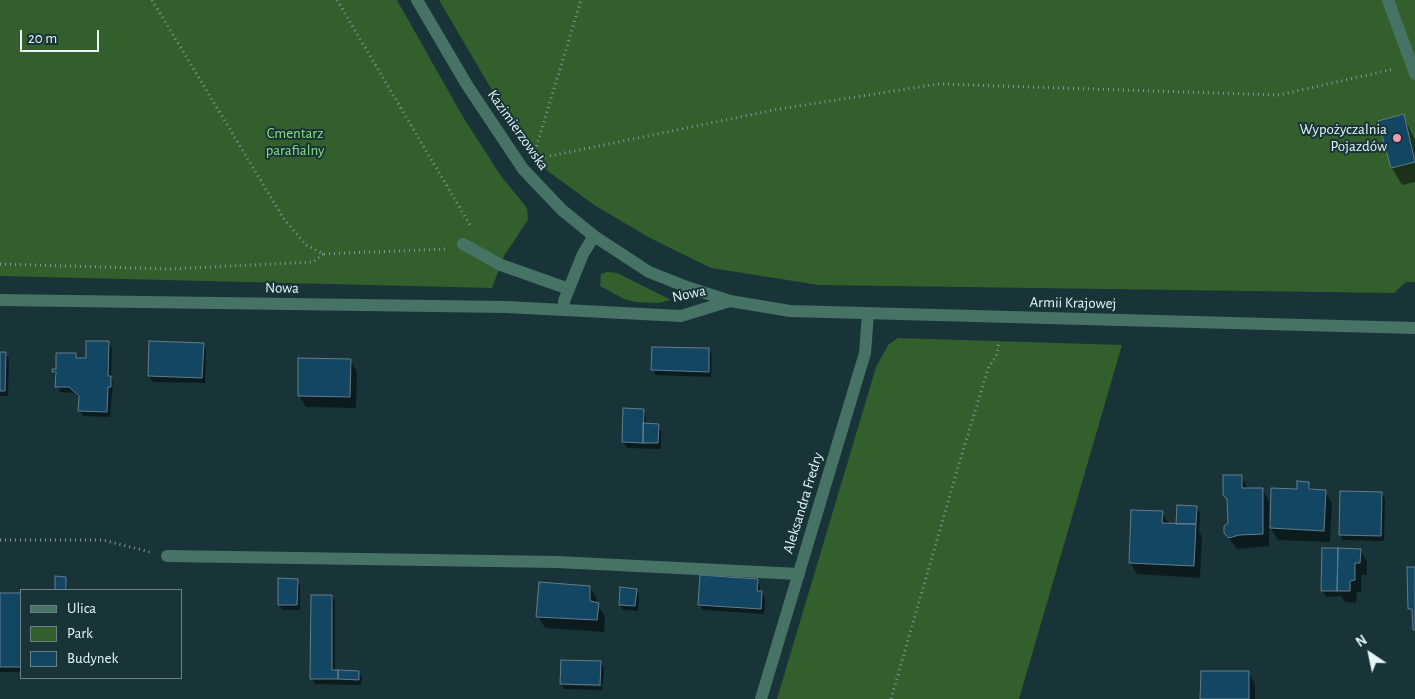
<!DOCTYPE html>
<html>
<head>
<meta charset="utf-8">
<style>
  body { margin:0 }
  #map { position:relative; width:1415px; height:699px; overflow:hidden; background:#183438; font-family:"Alegreya Sans",sans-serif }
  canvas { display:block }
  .legend { position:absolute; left:20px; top:589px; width:162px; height:90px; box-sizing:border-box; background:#183438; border:1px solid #6a8285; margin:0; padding:6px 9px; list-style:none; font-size:15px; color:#e6f6f8 }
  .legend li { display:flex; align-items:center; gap:10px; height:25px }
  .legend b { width:25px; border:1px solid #6a8285 }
  .north { position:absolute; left:1345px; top:629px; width:50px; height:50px; -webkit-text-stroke:4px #183438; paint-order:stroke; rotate:326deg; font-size:14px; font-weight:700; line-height:20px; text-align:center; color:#e6f6f8 }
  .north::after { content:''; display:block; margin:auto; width:18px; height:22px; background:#e6f6f8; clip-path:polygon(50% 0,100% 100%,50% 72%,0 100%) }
  .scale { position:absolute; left:20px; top:30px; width:79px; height:22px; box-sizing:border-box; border:2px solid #e6f6f8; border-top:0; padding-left:6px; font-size:15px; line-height:18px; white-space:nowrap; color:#e6f6f8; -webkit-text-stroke:4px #183438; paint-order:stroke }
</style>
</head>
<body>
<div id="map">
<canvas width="1415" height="699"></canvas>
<ul class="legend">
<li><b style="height:6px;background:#467365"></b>Ulica</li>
<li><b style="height:14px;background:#325f2b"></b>Park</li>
<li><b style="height:14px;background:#124663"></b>Budynek</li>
</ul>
<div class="north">N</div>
<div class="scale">20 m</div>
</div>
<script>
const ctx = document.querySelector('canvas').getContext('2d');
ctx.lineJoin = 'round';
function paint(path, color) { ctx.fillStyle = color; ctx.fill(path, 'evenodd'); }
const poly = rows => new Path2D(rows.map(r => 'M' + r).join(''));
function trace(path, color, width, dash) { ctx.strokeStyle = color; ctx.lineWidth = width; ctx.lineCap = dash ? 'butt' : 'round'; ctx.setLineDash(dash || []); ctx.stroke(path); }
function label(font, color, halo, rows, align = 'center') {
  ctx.font = font + ' "Alegreya Sans",sans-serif'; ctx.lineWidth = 4; ctx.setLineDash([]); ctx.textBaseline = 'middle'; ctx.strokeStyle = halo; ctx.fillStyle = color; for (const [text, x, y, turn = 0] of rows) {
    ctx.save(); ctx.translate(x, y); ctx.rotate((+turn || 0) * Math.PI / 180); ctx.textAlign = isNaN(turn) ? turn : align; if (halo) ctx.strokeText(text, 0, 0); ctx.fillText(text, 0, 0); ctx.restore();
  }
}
const green = poly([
  [0,0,397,0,463,117,501,176,527,208,528,220,504,256,492,288,0,276],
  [439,0,1415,0,1415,282,1406,282,1394,293,819,285,711,268,650,238,594,205,533,160],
  [607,272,617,273,671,300,658,303,635,302,624,299,600,286,601,274],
  [898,338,1122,345,1019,699,777,699,876,367,888,345]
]);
const shadow = poly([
  [1403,115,1415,140,1415,182,1402,185,1392,168,1380,121],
  [109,343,112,348,111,379,113,382,110,417,83,416,79,410,80,399,74,393,60,392,53,371,75,355,78,359,87,360],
  [203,344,206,349,205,383,153,382,149,376],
  [709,349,712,355,711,377,656,375,653,370],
  [0,353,5,353,9,359,8,396,0,396],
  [350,360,357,372,356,408,306,407,299,395],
  [625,410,643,410,646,416,646,425,658,425,661,431,661,449,627,448,623,442],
  [1241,476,1248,489,1262,489,1269,501,1269,521,1298,490,1308,483,1313,491,1325,492,1332,503,1330,542,1278,540,1269,525,1269,546,1237,549,1225,533],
  [1382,493,1385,499,1384,541,1343,540,1340,534],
  [1196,508,1200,513,1199,531,1202,537,1200,578,1137,574,1130,562,1162,513,1169,524,1177,525],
  [1360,550,1367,562,1367,575,1361,575,1361,592,1357,592,1356,603,1345,602,1341,596,1326,597,1323,591],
  [57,578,65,578,68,590,57,590],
  [297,580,300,586,300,610,283,610,279,605],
  [757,580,760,586,760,592,765,598,764,614,703,610,699,604],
  [590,587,597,599,596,603,605,616,604,632,545,628,538,616],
  [636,590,639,595,638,611,623,610,620,605],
  [0,594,21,595,21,672,0,672],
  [332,596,335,602,335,671,359,672,362,678,361,685,315,684,312,679],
  [562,662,601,663,604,668,603,684,563,683,563,685,603,687,602,690,564,689,561,683],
  [1248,672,1255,684,1255,699,1201,699]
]);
const building = poly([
  [1404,114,1415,162,1391,168,1378,121,1404,114],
  [86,341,109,341,108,376,111,376,111,387,108,387,107,412,78,411,79,396,69,387,55,387,56,372,52,372,52,369,56,369,56,353,76,353,76,358,86,358,86,341],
  [149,341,204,343,202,378,148,376,149,341],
  [652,347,709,348,709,372,651,370,652,347],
  [0,352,6,352,5,391,0,391,0,352],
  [298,358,351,359,350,397,298,396,298,358],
  [623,408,644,409,643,443,622,442,623,408],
  [643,423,659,424,658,443,643,443,643,423],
  [1223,475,1242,475,1242,488,1263,488,1263,534,1239,535,1229,538,1224,533,1224,526,1228,523,1227,499,1223,495,1223,475],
  [1297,481,1309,482,1309,489,1326,490,1324,531,1270,528,1271,488,1297,489,1297,481],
  [1340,491,1382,492,1381,536,1339,535,1340,491],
  [1177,505,1197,506,1196,524,1176,524,1177,505],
  [1131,510,1163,511,1162,523,1196,524,1194,566,1129,563,1131,510],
  [1322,548,1338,548,1337,591,1321,591,1322,548],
  [1338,548,1361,549,1360,563,1355,563,1355,580,1350,581,1350,591,1337,591,1338,548],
  [1407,567,1415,567,1415,630,1413,630,1412,609,1408,609,1407,567],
  [700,575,758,579,757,591,762,591,761,609,698,605,700,575],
  [55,576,66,577,66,590,55,590,55,576],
  [278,578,298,579,297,605,278,605,278,578],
  [539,582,590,586,590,601,599,603,597,620,536,617,539,582],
  [620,587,637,589,635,606,619,605,620,587],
  [0,593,21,593,21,667,0,667,0,593],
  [311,595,332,595,332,670,338,670,338,679,310,679,311,595],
  [561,660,601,661,600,685,560,684,561,660],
  [338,670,359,671,359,680,338,679,338,670],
  [1201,671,1249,671,1249,699,1200,699,1201,671]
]);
const path = poly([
  [152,0,284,219,306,245,323,254,446,249],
  [337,0,470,225],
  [535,151,581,0],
  [540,158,779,109,938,84,1279,95,1394,69],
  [0,264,169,269,313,262,323,254],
  [0,540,103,540,150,552],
  [891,699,958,467,989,366,996,357,999,342]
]);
const service = poly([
  [1388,0,1415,74],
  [463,244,501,265,569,289],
  [167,556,557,562,799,574]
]);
const minor = poly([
  [0,300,506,307,681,316,730,301],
  [564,310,564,301,583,254,594,236],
  [761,699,865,353,868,314]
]);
const tertiary = poly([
  [417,0,467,85,523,169,562,210,594,236,649,272,687,287,730,301,790,311,1415,328]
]);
const markers = [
  [1397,138,5,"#f29aae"]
];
const poiNames = [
  ["Wypożyczalnia",1387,129],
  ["Pojazdów",1387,146]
];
const streetNames = [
  ["Kazimierzowska",518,130,55],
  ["Nowa",282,288,1],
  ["Nowa",689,294,-12],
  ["Armii Krajowej",1073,303,1],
  ["Aleksandra Fredry",803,503,-73]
];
const parkNames = [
  ["Cmentarz",295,133],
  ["parafialny",295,150]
];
paint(green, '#325f2b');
paint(shadow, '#0007');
paint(building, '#124663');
trace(building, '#657c8b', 1);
trace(path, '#82989b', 3, [1, 4]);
trace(service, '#467365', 12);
trace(minor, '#467365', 12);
trace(tertiary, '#467365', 12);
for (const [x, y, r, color] of markers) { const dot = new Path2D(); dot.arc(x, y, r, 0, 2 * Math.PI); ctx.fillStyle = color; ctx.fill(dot); trace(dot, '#183438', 2); }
label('15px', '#e6f6f8', '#183438', poiNames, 'right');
label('15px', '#e6f6f8', '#183438', streetNames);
label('15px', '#8ee082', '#183438', parkNames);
</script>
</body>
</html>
